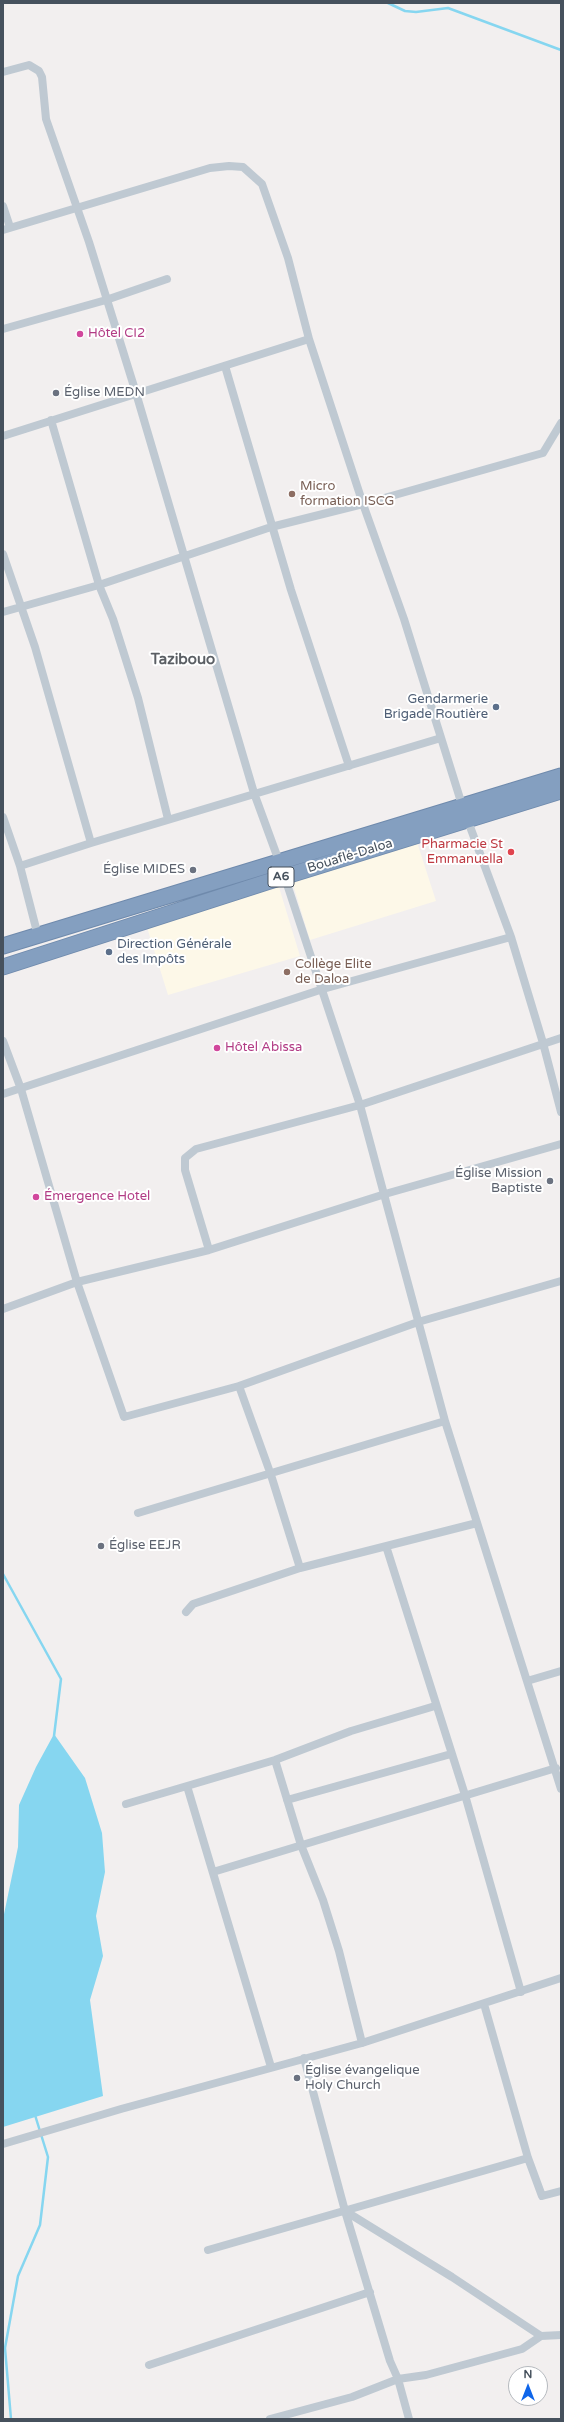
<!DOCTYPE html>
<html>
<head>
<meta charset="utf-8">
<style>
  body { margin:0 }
  #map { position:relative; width:564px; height:2422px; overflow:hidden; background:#f2efef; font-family:"Varela Round",sans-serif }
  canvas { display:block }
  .frame { position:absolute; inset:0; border:4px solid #46515d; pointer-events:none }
  .north { position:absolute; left:508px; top:2366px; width:40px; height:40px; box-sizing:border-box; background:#fff; border:1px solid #b5b9be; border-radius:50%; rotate:0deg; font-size:11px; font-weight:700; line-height:16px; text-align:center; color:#46515d }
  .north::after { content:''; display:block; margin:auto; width:14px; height:18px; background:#1066ea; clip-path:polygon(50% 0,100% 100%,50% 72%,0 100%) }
</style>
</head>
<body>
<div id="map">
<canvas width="564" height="2422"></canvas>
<div class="frame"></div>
<div class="north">N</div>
</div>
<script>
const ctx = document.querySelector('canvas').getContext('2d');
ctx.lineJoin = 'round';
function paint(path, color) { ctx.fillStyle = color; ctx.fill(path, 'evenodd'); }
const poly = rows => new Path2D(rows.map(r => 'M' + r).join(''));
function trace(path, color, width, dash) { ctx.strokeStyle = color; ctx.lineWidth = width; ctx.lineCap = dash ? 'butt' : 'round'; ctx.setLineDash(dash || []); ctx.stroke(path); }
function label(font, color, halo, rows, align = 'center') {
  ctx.font = font + ' "Varela Round",sans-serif'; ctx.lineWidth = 4; ctx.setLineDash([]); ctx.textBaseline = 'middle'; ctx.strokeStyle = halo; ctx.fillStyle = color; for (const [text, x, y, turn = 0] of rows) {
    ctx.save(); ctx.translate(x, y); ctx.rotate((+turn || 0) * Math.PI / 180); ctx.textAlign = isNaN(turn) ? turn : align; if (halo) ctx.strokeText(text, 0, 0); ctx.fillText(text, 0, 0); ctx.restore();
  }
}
const commercial = poly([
  [416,839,436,901,310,940,291,878],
  [278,884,300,956,168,995,146,924]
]);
const water = poly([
  [54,1734,85,1778,102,1833,105,1872,96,1916,103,1956,90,2000,103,2096,3,2127,3,1919,18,1847,19,1805,36,1767]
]);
const stream = poly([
  [388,3,405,11,416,12,448,8,561,50],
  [3,1574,61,1679,54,1736],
  [11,2419,5,2348,18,2276,40,2225,48,2157,35,2115]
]);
const street = poly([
  [3,72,29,65,39,71,42,77,46,119,89,242,136,393,254,793,280,864],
  [3,206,10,227],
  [3,230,210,168,229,166,243,167,262,184,288,258,309,339,363,504,404,619,462,805,511,937,543,1043,561,1112],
  [3,329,106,300,167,279],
  [225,366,291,590,349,766],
  [51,420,99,585,113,619,138,698,168,819],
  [3,436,309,339],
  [3,554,35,647,91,843],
  [3,612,99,585,271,527,363,504,543,453,561,423],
  [3,817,20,866,38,936],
  [20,866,91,843,441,738],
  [284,875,360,1105,445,1421,561,1789],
  [3,1041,21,1089,77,1282,124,1417,239,1386,418,1322,561,1281],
  [3,1094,323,989,511,937],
  [209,1250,185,1170,185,1158,196,1149,360,1105,561,1038],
  [3,1309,77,1282,209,1250,385,1194,561,1144],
  [239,1386,271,1475,300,1568],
  [138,1513,445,1421],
  [386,1546,465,1795,521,1992],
  [186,1612,193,1604,300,1568,477,1523],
  [527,1681,561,1671],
  [275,1760,301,1845,323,1900,339,1951,362,2043],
  [187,1786,271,2067],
  [287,1800,451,1754],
  [126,1804,275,1760,351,1731,435,1706],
  [213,1872,556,1768],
  [484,2004,528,2158,542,2196,561,2191],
  [304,2058,345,2211,390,2361,398,2379,409,2419],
  [3,2144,121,2109,362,2043,561,1978],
  [345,2211,452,2277,541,2336],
  [208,2250,528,2158],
  [149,2365,370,2292],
  [270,2419,352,2397,398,2379,426,2375,522,2349,541,2336,561,2335]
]);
const highway = poly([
  [3,946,561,776],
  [3,967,267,882,561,791]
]);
const markers = [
  [80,334,4,"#d1479c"],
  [56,393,4,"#6b7280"],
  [292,494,4,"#8d6e63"],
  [496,707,4,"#5c6f8a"],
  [511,852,4,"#e0444e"],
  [193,870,4,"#6b7280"],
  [109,952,4,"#5c6f8a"],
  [287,972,4,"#8d6e63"],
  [217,1048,4,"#d1479c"],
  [550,1181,4,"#6b7280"],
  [36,1197,4,"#d1479c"],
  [101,1546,4,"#6b7280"],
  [297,2078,4,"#6b7280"]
];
const shields = [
  [281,877,26]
];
const shieldNames = [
  ["A6",281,877]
];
const hotelNames = [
  ["Hôtel CI2",88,334],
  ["Hôtel Abissa",225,1048],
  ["Émergence Hotel",44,1197]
];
const worshipNames = [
  ["Église MEDN",64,393],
  ["Église MIDES",185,870,"right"],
  ["Église Mission",542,1174,"right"],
  ["Baptiste",542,1189,"right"],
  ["Église EEJR",109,1546],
  ["Église évangelique",305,2071],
  ["Holy Church",305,2086]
];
const educationNames = [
  ["Micro",300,487],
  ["formation ISCG",300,502],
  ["Collège Elite",295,965],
  ["de Daloa",295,980]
];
const serviceNames = [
  ["Gendarmerie",488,700],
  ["Brigade Routière",488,715],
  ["Direction Générale",117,945,"left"],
  ["des Impôts",117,960,"left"]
];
const healthNames = [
  ["Pharmacie St",503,845],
  ["Emmanuella",503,860]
];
const streetNames = [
  ["Bouaflé-Daloa",350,856,-17]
];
const quarterNames = [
  ["Tazibouo",183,660]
];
paint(commercial, '#fdf8e8');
paint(water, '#86d6f0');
trace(stream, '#86d6f0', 2.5);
trace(highway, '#6f8aac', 17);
trace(street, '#bfc9d2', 8);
trace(highway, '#849fc0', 15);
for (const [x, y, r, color] of markers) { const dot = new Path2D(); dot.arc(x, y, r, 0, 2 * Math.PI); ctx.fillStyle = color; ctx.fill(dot); trace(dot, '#fff', 1.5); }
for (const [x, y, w] of shields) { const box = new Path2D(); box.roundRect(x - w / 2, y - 10, w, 20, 3); ctx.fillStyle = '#fff'; ctx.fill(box); trace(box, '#46515d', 1); }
label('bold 12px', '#46515d', null, shieldNames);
label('13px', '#b23c85', '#fff', hotelNames, 'left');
label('13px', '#5b616d', '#fff', worshipNames, 'left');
label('13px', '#785e54', '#fff', educationNames, 'left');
label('13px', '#4e5e75', '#fff', serviceNames, 'right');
label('13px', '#be3a42', '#fff', healthNames, 'right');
label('13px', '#46515d', '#fff', streetNames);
label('bold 15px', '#5b5f64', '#fff', quarterNames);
</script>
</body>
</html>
